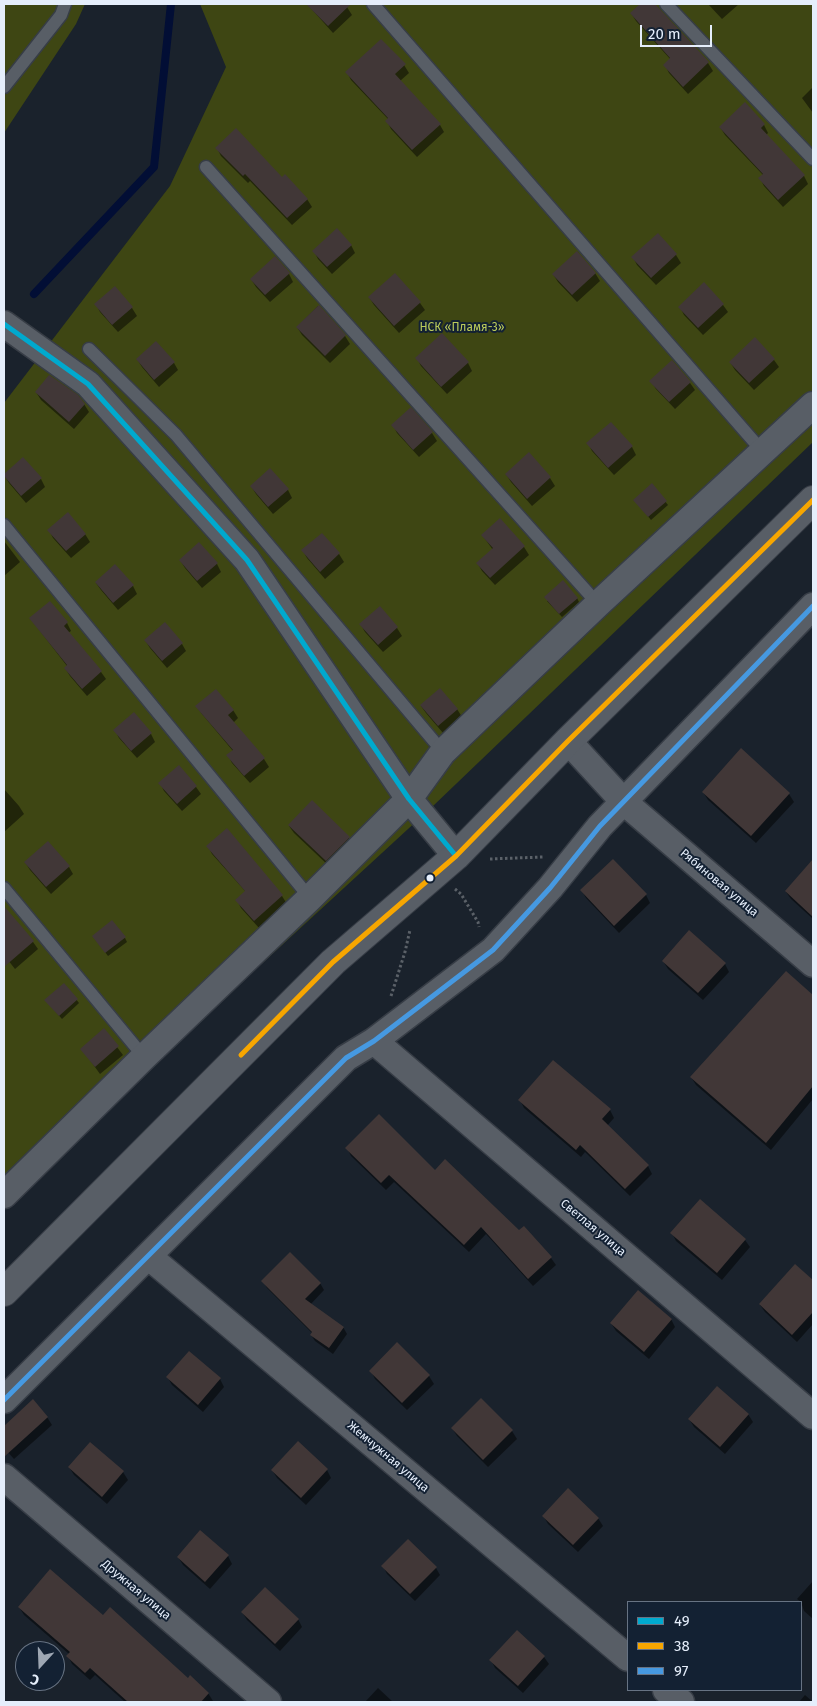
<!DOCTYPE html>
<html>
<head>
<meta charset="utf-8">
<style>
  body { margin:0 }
  #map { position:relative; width:817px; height:1706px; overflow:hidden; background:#1a222c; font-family:"Fira Sans",sans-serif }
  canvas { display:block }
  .frame { position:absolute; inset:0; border:5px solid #e5eefb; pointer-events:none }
  .legend { position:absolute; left:627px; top:1601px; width:175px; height:90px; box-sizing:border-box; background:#132133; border:1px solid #677383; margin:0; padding:6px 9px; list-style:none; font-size:15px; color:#e5eefb }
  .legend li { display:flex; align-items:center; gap:10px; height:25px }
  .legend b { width:25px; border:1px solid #677383 }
  .north { position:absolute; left:15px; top:1641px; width:50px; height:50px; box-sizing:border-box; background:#132133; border:1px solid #677383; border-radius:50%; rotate:200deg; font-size:14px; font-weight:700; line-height:20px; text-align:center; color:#e5eefb }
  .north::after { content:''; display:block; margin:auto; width:18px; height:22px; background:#9ea7b3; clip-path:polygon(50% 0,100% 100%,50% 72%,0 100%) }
  .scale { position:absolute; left:640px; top:25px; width:72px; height:22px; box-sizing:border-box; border:2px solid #e5eefb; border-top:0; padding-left:6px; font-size:15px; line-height:18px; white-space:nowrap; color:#e5eefb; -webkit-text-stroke:4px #132133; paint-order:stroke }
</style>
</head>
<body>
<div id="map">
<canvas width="817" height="1706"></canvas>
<div class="frame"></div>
<ul class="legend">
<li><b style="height:6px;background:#00a9ce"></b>49</li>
<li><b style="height:6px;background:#f7a600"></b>38</li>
<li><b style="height:6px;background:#4699e1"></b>97</li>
</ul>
<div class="north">С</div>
<div class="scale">20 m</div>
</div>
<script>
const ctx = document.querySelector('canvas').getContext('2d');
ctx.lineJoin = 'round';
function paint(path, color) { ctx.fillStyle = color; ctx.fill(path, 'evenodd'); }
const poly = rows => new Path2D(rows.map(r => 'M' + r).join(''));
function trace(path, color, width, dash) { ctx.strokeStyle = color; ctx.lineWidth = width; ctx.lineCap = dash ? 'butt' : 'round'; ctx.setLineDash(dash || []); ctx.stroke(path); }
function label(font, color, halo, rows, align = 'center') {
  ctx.font = font + ' "Fira Sans",sans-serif'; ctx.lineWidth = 4; ctx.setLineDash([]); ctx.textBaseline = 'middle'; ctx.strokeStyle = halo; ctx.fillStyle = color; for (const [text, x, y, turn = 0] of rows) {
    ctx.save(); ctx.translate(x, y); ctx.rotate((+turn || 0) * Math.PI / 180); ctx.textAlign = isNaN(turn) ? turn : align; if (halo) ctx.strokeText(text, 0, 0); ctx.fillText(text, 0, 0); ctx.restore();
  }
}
const green = poly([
  [4,4,85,4,76,24,4,133],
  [200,4,813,4,813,442,433,806,4,1201,4,403,170,186,226,67]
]);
const shadow = poly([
  [307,4,345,4,352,15,333,33],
  [642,4,654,4,708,63,713,71,688,94,669,73,665,65,671,60,636,21,631,13],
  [708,4,739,4,722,19],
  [404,65,409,73,400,81,440,125,444,132,417,157,391,129,387,121,388,119,351,80,347,72],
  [813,87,813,113,802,98],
  [764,125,768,133,766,135,804,176,808,184,783,207,764,186,760,178,763,175,725,135,720,127],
  [217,148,282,179,307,199,312,207,292,225,250,181,248,183,221,156],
  [658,234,676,255,681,263,656,285,637,265,633,257],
  [351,245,355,253,332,274,318,259,314,251],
  [595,273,600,281,577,302,558,282,553,274],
  [289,274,293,282,270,302,256,287,251,279],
  [115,288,132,308,137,316,118,332,100,312,96,304],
  [369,297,420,303,425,310,399,333,374,305],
  [723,305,728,312,703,335,684,315,680,307],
  [318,306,345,336,350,344,330,363,302,335,297,327],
  [417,358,468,363,472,371,447,394,421,366],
  [137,359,174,363,178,370,159,387,142,367],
  [774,360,779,367,754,390,735,370,730,362],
  [651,381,690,383,695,390,675,409,656,389],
  [36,392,84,404,89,412,74,429,41,400],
  [411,409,432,433,437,441,419,457,397,433,393,425],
  [588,443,632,447,636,455,614,475,592,451],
  [529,454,550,478,555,486,532,506,511,482,506,474],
  [4,475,41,479,45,487,26,503,9,483],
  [652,485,668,505,651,520,637,503],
  [251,486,288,490,292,498,273,514,256,494],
  [500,520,524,547,529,555,495,585,482,571,478,564,493,550,483,536],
  [49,530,85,534,90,542,71,558,53,538],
  [322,534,339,554,344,562,325,579,307,558,303,551],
  [4,541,20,562,4,576],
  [180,560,217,564,221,572,202,588,185,568],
  [96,583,133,586,137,594,118,610,101,590],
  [577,598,579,602,562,617,547,601],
  [380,608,397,628,402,636,383,652,365,632,361,625],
  [30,618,67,623,71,631,68,633,101,672,106,679,87,696,70,676,65,668,67,666],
  [145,640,182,644,186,651,167,668,150,648],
  [421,706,457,709,462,717,443,733,426,713],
  [197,707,233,710,238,718,233,723,264,759,269,767,250,783,232,763,228,755,233,751,202,714],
  [115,730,151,734,155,742,137,758,119,738],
  [179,767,196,787,201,794,182,811,164,791,160,783],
  [4,789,19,806,24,814,4,832],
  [703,792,789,794,794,802,756,843,708,800],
  [289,826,349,838,353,846,331,868,294,833],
  [226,830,282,896,287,904,259,928,241,908,237,900,246,892,212,854,208,846],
  [813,861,813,919,791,899,786,892],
  [25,862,69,867,73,874,51,894,30,870],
  [582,891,646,895,650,903,619,933,586,898],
  [12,918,33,942,38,949,15,969,4,955,4,925],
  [125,938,127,942,108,956,95,939],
  [663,961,725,964,729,972,703,1000,668,969],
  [786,972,813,997,813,1099,771,1150,696,1085,691,1077],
  [64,984,79,1003,62,1019,48,1003],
  [104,1030,123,1055,100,1074,82,1049],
  [520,1100,610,1110,614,1118,607,1126,648,1166,652,1174,630,1196,585,1152,581,1157,524,1108],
  [347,1148,435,1172,519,1232,551,1258,556,1265,533,1286,486,1234,469,1252,394,1182,386,1190,351,1156],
  [672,1233,745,1240,750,1247,722,1280,676,1241],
  [796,1266,813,1282,813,1324,797,1342,765,1312,760,1305],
  [263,1281,320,1283,324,1290,310,1305,343,1327,347,1334,333,1354,315,1341,311,1335,312,1333,267,1288],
  [671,1319,675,1327,649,1359,616,1331,611,1323],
  [371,1371,429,1376,434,1384,407,1410,375,1379],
  [168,1378,220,1379,224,1387,203,1412,172,1385],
  [481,1400,512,1431,517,1439,488,1467,457,1436,452,1428],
  [33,1401,47,1417,52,1425,14,1459,4,1448,4,1428],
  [748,1414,753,1422,725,1454,694,1427,689,1419],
  [90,1443,123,1472,128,1480,107,1504,74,1475,69,1467],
  [272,1470,327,1470,331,1478,306,1505,277,1478],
  [544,1517,598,1518,603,1526,578,1552,548,1524],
  [228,1556,232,1564,210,1589,183,1565,178,1557],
  [383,1566,436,1568,440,1575,415,1601,387,1574],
  [813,1581,813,1619,804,1611,801,1602,797,1599],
  [19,1607,103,1616,208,1693,213,1701,125,1702,95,1675,90,1680,72,1664,68,1656,69,1654,24,1615],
  [242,1612,298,1619,302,1627,280,1651,247,1620],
  [544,1657,549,1664,523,1693,495,1668,491,1660],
  [378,1688,393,1702,365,1702],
  [805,1695,813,1702,799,1702]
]);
const stream = poly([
  [34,294,154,167,171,4]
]);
const building = poly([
  [306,4,351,4,328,26],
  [640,4,655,4,709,62,683,87,663,65,670,58,630,13],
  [381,39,406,64,395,74,441,124,412,150,385,121,388,118,345,72],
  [745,102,765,124,761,128,805,175,778,200,758,178,763,174,719,127],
  [236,128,282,177,285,174,308,199,287,218,245,174,243,176,215,148],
  [337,228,352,245,327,267,312,251],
  [658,233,677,254,651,278,631,257],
  [577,251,596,273,572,295,552,274],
  [275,256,290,273,265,295,250,279],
  [395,273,421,302,394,326,368,297],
  [704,282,724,304,698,328,678,307],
  [115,286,133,307,112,325,94,304],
  [319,305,346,335,325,356,296,327],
  [442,333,469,362,441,387,415,358],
  [755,337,775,359,749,383,729,362],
  [156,341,175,362,154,380,136,359],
  [672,360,691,382,669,402,649,381],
  [49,375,78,395,85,404,69,422,35,392],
  [411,407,433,432,413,450,391,425],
  [611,422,633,446,608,468,586,443],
  [529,452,551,477,527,499,505,474],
  [23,457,42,478,21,496,4,476,4,474],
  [270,468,289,489,268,507,250,486],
  [652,483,667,501,648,517,633,500],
  [68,512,86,534,66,551,47,530],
  [500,518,525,546,490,578,476,563,493,548,481,535],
  [322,533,340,553,320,572,301,550],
  [199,542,218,563,197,581,179,560],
  [115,564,134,585,113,603,95,582],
  [563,580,578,598,559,614,544,597],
  [50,601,68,622,64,626,102,671,82,689,64,668,67,665,29,618],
  [380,606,398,627,378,645,359,624],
  [165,622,183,643,162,661,144,640],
  [440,688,458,709,438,726,420,705],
  [216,689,234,710,228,715,265,758,244,776,226,755,233,750,195,706],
  [134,712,152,733,131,751,113,730],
  [741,748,790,793,751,836,702,792],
  [179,765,197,786,177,804,158,783],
  [312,800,350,837,326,861,288,825],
  [227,828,283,895,254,921,235,900,245,891,206,846],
  [48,841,70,866,46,887,24,862],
  [613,859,647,894,614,926,580,890],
  [813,859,813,917,785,891],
  [4,906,34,941,4,967],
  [112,920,126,937,105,953,92,936],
  [689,930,726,963,698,993,662,961],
  [786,971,813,995,813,1086,766,1143,690,1077],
  [64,983,78,999,59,1016,44,1000],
  [104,1028,119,1046,95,1067,80,1049],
  [553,1060,611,1109,602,1119,649,1165,625,1189,580,1145,576,1150,518,1100],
  [379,1114,435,1170,445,1159,519,1230,524,1226,552,1257,528,1279,481,1227,464,1245,389,1175,381,1183,345,1148],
  [700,1199,746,1239,717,1273,670,1233],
  [290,1252,321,1283,305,1299,344,1327,329,1348,310,1335,312,1332,261,1281],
  [795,1264,813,1280,813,1312,792,1335,759,1304],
  [638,1290,672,1319,644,1352,610,1323],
  [397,1342,430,1375,402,1403,369,1371],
  [189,1351,221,1378,198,1405,166,1377],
  [717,1386,749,1414,720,1447,688,1419],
  [481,1398,513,1430,483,1460,451,1428],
  [33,1399,48,1417,4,1457,4,1426],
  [298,1441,328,1469,301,1498,271,1470],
  [90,1442,124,1471,102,1497,68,1467],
  [568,1488,599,1518,573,1545,542,1516],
  [200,1530,229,1555,205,1582,177,1557],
  [408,1539,437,1567,410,1594,381,1566],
  [50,1569,103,1615,110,1607,188,1678,190,1675,209,1693,201,1702,128,1702,90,1668,85,1673,66,1656,70,1652,18,1607],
  [265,1587,299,1619,275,1644,241,1612],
  [517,1630,545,1656,518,1686,489,1660]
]);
const path = poly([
  [490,859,543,857],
  [455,889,461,894,478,922,479,927],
  [391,996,405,952,410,930]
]);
const service = poly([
  [373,4,763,452],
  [666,4,813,159],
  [4,87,61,15,65,4],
  [206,167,598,604],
  [89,349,176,435,443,752],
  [4,525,310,898],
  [4,888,144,1057]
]);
const minor = poly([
  [4,324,88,384,247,560,409,799,456,856],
  [568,741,624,802,813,964],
  [374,1041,813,1416],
  [4,1195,144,1057,310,898,409,799,443,752,598,604,813,405],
  [148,1256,628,1658],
  [4,1400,346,1058,374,1041,493,950,550,888,600,826,813,606],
  [4,1477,268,1702],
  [666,1690,681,1702]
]);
const tertiary = poly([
  [4,1292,333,962,456,856,568,741,813,500]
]);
const bus1 = poly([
  [4,324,88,384,247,560,409,799,456,856]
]);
const bus2 = poly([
  [241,1055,333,962,456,856,568,741,813,500]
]);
const bus3 = poly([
  [4,1400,346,1058,374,1041,493,950,550,888,600,826,813,606]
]);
const markers = [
  [430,878,4.5,"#e5eefb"]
];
const parkNames = [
  ["НСК «Пламя-3»",462,328]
];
const streetNames = [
  ["Рябиновая улица",719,883,40],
  ["Светлая улица",593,1228,40],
  ["Жемчужная улица",388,1457,40],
  ["Дружная улица",136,1590,40]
];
paint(green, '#3e4613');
paint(shadow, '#0007');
trace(stream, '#020e35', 8);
paint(building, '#413737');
trace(service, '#373d46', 15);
trace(minor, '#373d46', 29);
trace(tertiary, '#373d46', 30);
trace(path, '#5b6168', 3, [2.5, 2.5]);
trace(service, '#585e66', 12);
trace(minor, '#585e66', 26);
trace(tertiary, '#585e66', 28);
trace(bus1, '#00a9ce', 5);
trace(bus2, '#f7a600', 5);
trace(bus3, '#4699e1', 5);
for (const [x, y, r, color] of markers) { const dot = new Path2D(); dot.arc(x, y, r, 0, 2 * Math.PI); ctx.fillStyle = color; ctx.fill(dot); trace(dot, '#132133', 2); }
label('12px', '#bbcb5b', '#132133', parkNames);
label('12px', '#e5eefb', '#132133', streetNames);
</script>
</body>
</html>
